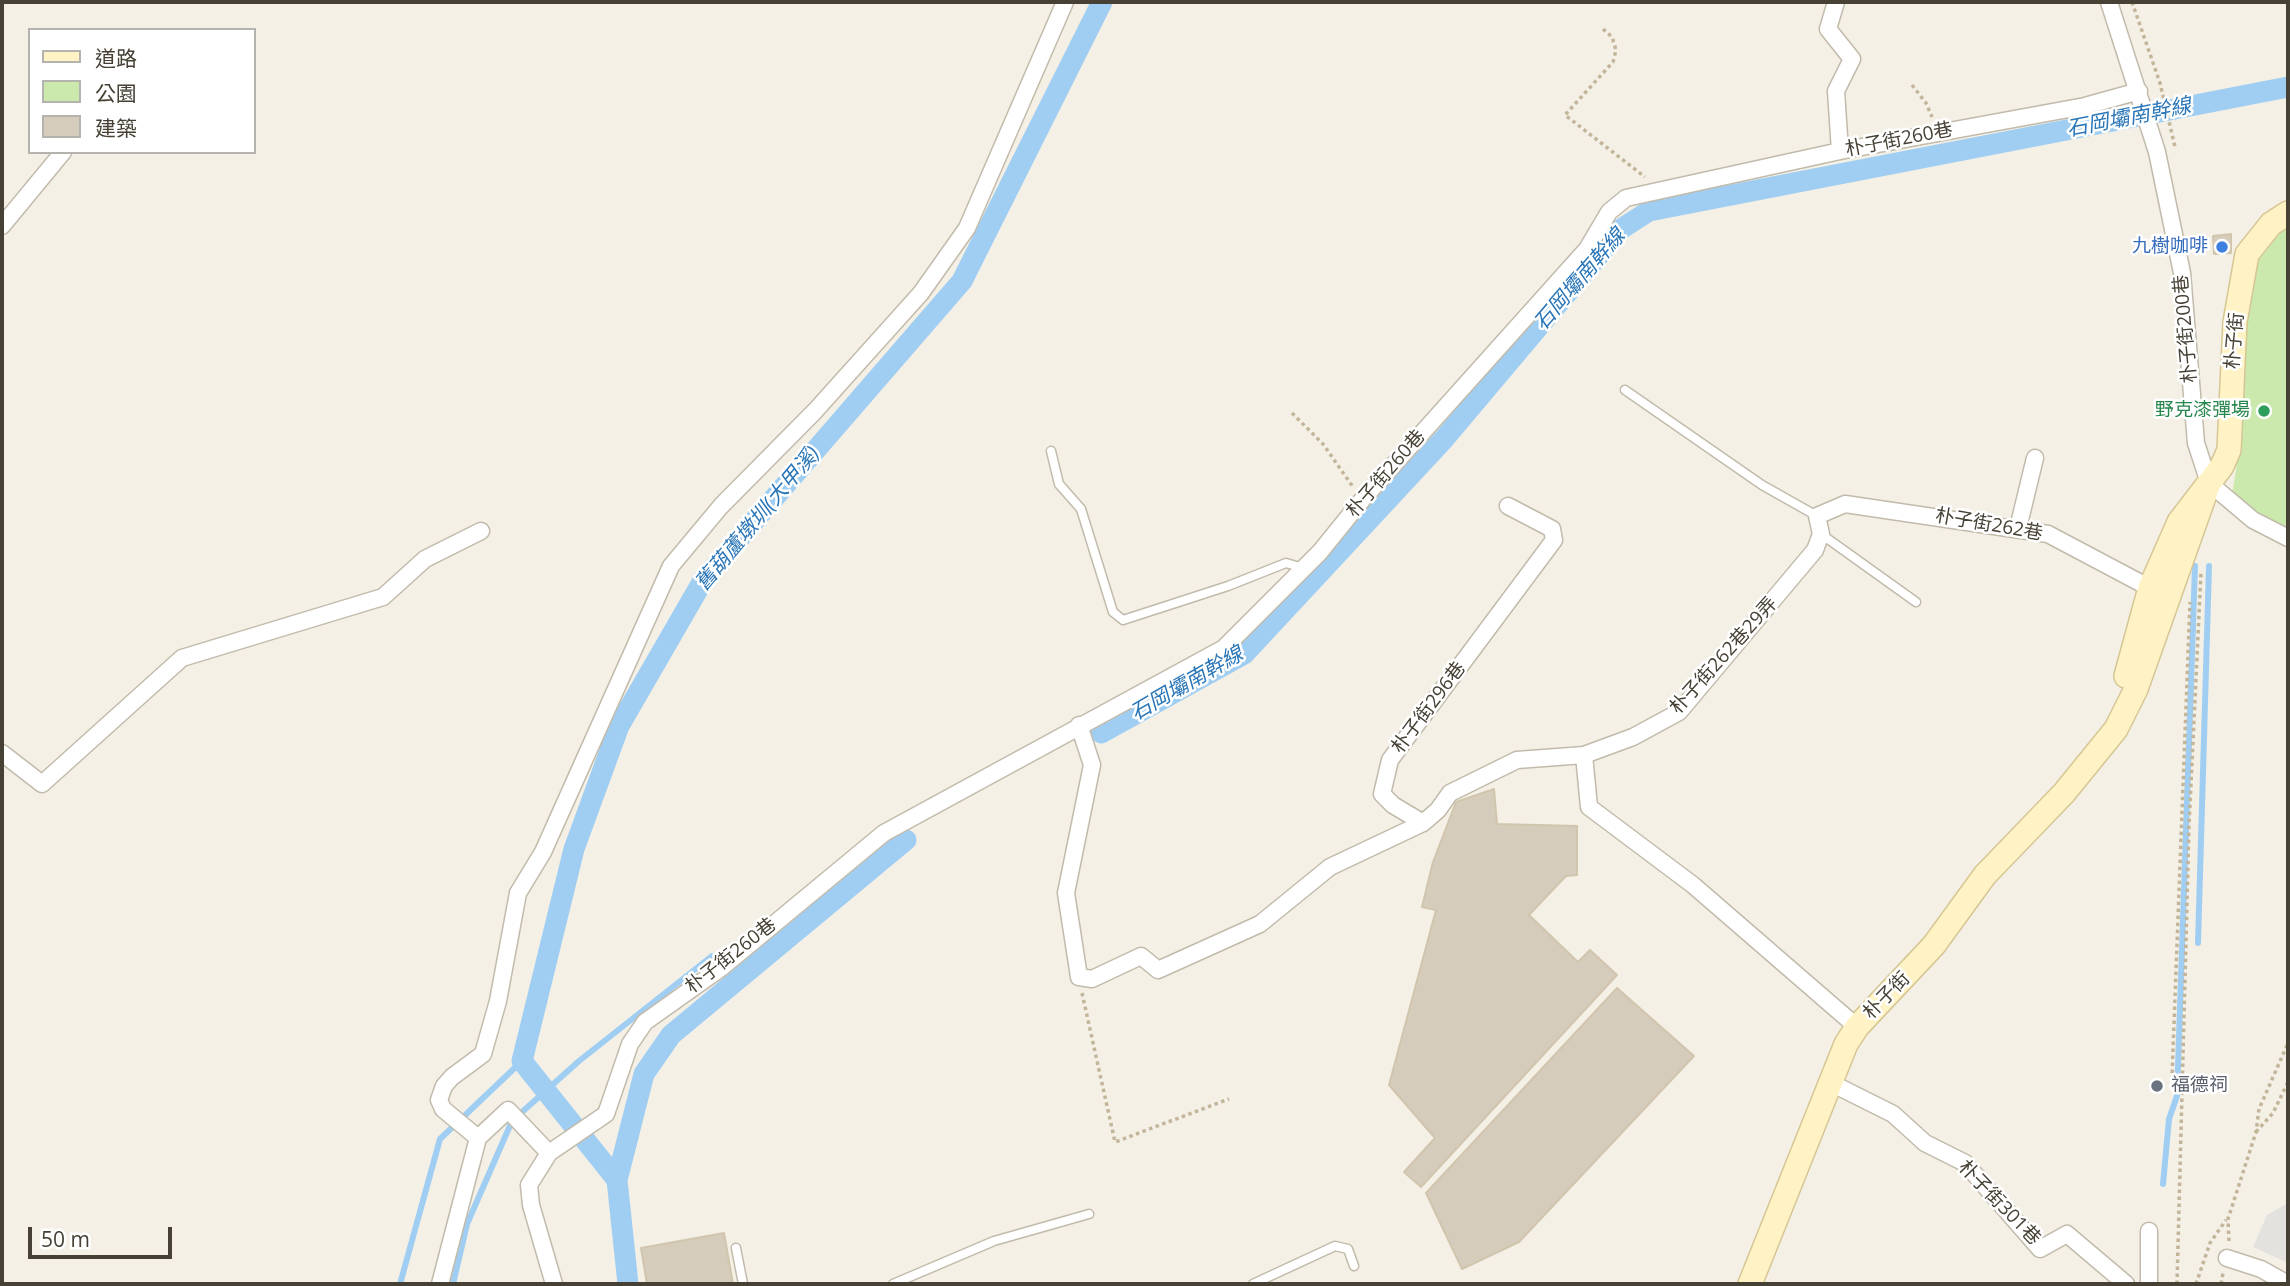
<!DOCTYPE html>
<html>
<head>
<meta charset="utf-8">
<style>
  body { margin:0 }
  #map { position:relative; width:2290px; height:1286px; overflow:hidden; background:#f4f0e6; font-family:"Open Sans","Noto Sans TC",sans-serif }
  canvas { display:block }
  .frame { position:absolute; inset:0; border:4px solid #474135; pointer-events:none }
  .legend { position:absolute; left:28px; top:28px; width:228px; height:126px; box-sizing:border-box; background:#fff; border:2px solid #b5b3ae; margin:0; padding:9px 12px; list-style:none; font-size:21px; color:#474135 }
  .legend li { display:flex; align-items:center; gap:14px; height:35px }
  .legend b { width:35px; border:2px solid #b5b3ae }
  .scale { position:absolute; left:28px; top:1227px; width:144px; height:32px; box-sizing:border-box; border:4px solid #474135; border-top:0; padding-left:9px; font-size:21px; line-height:24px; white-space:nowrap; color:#474135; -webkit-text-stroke:5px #fff; paint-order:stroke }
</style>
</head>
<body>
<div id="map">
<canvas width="2290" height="1286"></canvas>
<div class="frame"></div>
<ul class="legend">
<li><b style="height:9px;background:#fff3c5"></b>道路</li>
<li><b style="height:19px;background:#cce9ad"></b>公園</li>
<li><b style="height:19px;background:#d6ccbb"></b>建築</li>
</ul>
<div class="scale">50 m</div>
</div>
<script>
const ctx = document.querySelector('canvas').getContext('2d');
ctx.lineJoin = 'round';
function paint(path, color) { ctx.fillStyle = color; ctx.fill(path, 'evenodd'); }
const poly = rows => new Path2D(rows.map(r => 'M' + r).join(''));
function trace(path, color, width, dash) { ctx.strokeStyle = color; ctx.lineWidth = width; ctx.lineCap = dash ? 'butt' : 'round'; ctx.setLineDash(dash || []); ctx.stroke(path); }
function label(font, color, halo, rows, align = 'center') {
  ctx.font = font + ' "Open Sans","Noto Sans TC",sans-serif'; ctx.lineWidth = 5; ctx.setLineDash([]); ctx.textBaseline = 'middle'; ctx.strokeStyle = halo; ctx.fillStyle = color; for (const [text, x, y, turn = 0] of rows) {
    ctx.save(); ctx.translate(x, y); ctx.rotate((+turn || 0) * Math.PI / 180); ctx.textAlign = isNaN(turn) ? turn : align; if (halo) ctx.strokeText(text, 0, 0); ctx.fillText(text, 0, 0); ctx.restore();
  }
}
const green = poly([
  [2288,223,2288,533,2246,508,2232,495,2239,451,2243,299,2261,247]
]);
const parking = poly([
  [2288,1203,2288,1263,2253,1247,2267,1215]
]);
const stream = poly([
  [2198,943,2209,566],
  [2163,1184,2169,1119,2177,1096,2195,566],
  [400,1284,440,1139,522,1061],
  [453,1284,467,1224,512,1121,579,1061,712,956,724,955]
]);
const canal = poly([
  [1101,733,1244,654,1444,439,1621,229,1649,211,2288,87],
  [617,1180,522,1061,574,849,619,726,704,579,962,281,1102,2],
  [628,1284,617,1180,644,1074,671,1035,906,840]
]);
const building = poly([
  [2231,234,2231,253,2214,254,2213,236,2231,234],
  [1494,789,1497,824,1577,826,1577,875,1566,876,1529,915,1578,962,1590,950,1617,975,1421,1187,1404,1172,1435,1138,1389,1085,1436,910,1422,907,1433,862,1456,802,1494,789],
  [1617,988,1694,1056,1519,1242,1462,1269,1426,1193,1617,988],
  [724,1233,733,1284,647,1284,641,1248,724,1233]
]);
const path = poly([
  [2132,2,2160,83,2175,147],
  [1603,29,1612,37,1616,50,1613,62,1565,115,1645,177],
  [1912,85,1926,103,1932,117],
  [1292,413,1323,444,1353,487],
  [1082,993,1115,1142,1229,1099],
  [2182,1077,2172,1077,2190,602],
  [2256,1132,2273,1113,2288,1082],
  [2229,1241,2228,1219,2256,1132,2259,1109,2288,1043],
  [2177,1284,2189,826,2201,572],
  [2196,1284,2210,1243,2226,1220],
  [2221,1284,2223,1273]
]);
const lane = poly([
  [1625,390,1762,485,1817,516],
  [1051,451,1059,484,1081,509,1113,612,1123,620,1228,586,1286,563,1303,568],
  [1821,534,1916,602],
  [736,1248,743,1284],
  [893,1284,994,1241,1089,1214],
  [1253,1284,1335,1246,1348,1249,1354,1266]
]);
const street = poly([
  [1836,2,1828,29,1852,59,1836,91,1840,151],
  [2109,2,2157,152,2182,273,2196,443,2209,483,2253,520,2288,538],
  [2,226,63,152],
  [1508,506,1552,529,1554,540,1390,760,1382,794,1393,805,1423,823,1438,810,1450,793,1517,760,1584,755,1589,807,1693,885,1857,1027],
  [2018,528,2035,458],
  [1079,725,1092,765,1066,893,1079,977,1092,979,1141,956,1158,970,1260,924,1330,867,1423,823],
  [2,753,42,784,182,658,383,597,425,559,481,531],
  [1584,755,1633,737,1679,712,1815,550,1821,534,1817,516,1845,504,2048,534,2150,588],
  [1831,1083,1893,1114,1925,1143,1965,1163,2040,1249,2067,1234,2126,1284],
  [478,1138,443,1109,439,1100,444,1086,452,1077,483,1054,498,1001,518,893,543,852,671,566,721,506,815,411,921,293,967,228,1065,2],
  [2227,1258,2261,1269,2288,1284],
  [440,1284,478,1138,508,1110,549,1153],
  [554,1284,531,1205,529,1185,549,1153,606,1114,630,1044,645,1022,721,968,884,833,1224,648,1320,552,1362,500,1587,249,1609,212,1626,198,1840,151,2085,106,2139,91],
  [2149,1284,2149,1231]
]);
const secondary = poly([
  [2126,676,2150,588,2179,522,2222,466,2229,450,2235,322,2247,254,2271,224,2288,213],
  [1750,1284,1846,1044,1857,1027,1934,945,1985,875,2064,793,2116,729,2136,689,2209,483]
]);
const markers = [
  [2222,247,7,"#3f7fe0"],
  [2264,411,7,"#2e9e5b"],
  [2157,1086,7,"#6b7280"]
];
const streetNames = [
  ["朴子街260巷",1899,140,-11],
  ["朴子街200巷",2186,329,-95],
  ["朴子街",2235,341,-85],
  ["朴子街260巷",1386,474,-49],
  ["朴子街262巷",1989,525,10],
  ["朴子街262巷29弄",1724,656,-48],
  ["朴子街296巷",1429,708,-53],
  ["朴子街260巷",731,956,-38],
  ["朴子街",1887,996,-46],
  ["朴子街301巷",1999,1203,46]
];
const shopNames = [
  ["九樹咖啡",2208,247]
];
const leisureNames = [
  ["野克漆彈場",2250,411]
];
const worshipNames = [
  ["福德祠",2171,1086]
];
const waterNames = [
  ["石岡壩南幹線",2129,118,-11],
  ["石岡壩南幹線",1580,280,-49],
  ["舊葫蘆墩圳(大甲溪)",758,519,-50],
  ["石岡壩南幹線",1187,684,-30]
];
paint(green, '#cce9ad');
paint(parking, '#e4e2de');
trace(stream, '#a0cef3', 6);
trace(canal, '#a0cef3', 21);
paint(building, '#d6ccbb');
trace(building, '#d1c5ae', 2);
trace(lane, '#c2bbab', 11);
trace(street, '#c2bbab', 19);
trace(secondary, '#d6c694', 26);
trace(path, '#c2b599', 3.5, [3.5, 3.5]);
trace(lane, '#fff', 8);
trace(street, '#fff', 16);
trace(secondary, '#fff3c5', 23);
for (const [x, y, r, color] of markers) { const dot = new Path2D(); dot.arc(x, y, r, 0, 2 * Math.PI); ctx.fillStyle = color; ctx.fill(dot); trace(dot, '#fff', 2.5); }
label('19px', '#474135', '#fff', streetNames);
label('19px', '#366cbe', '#fff', shopNames, 'right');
label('19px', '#27864d', '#fff', leisureNames, 'right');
label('19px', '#5b616d', '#fff', worshipNames, 'left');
label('italic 21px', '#2a76b7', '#fff', waterNames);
</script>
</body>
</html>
